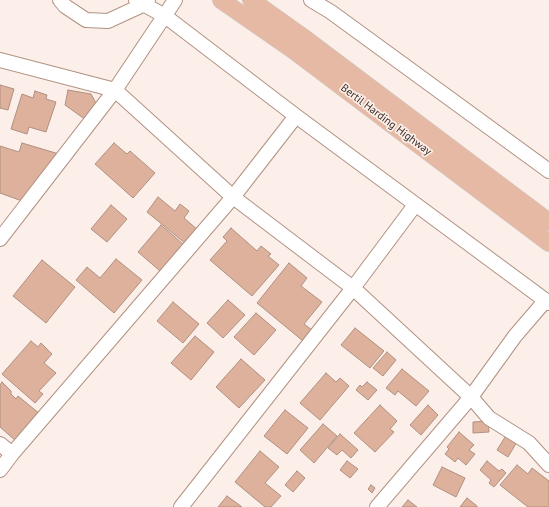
<!DOCTYPE html>
<html>
<head>
<meta charset="utf-8">
<style>
  body { margin:0 }
  canvas { display:block; background:#fceee8 }
</style>
</head>
<body>
<canvas width="549" height="507"></canvas>
<script>
const ctx = document.querySelector('canvas').getContext('2d');
ctx.lineJoin = 'round';
function paint(path, color) { ctx.fillStyle = color; ctx.fill(path, 'evenodd'); }
const poly = rows => new Path2D(rows.map(r => 'M' + r).join(''));
function trace(path, color, width, dash) { ctx.strokeStyle = color; ctx.lineWidth = width; ctx.lineCap = dash ? 'butt' : 'round'; ctx.setLineDash(dash || []); ctx.stroke(path); }
function label(font, color, halo, rows, align = 'center') {
  ctx.font = font + ' "PT Sans",sans-serif'; ctx.lineWidth = 3.5; ctx.setLineDash([]); ctx.textBaseline = 'middle'; ctx.strokeStyle = halo; ctx.fillStyle = color; for (const [text, x, y, turn = 0] of rows) {
    ctx.save(); ctx.translate(x, y); ctx.rotate((+turn || 0) * Math.PI / 180); ctx.textAlign = isNaN(turn) ? turn : align; if (halo) ctx.strokeText(text, 0, 0); ctx.fillText(text, 0, 0); ctx.restore();
  }
}
const building = poly([
  [0,85,14,89,8,110,0,108,0,85],
  [68,90,91,94,97,105,86,120,65,105,68,90],
  [35,91,47,95,46,99,56,102,46,132,29,127,27,134,11,129,22,94,33,98,35,91],
  [22,143,59,154,22,201,0,193,0,146,19,152,22,143],
  [114,143,127,154,130,151,155,173,133,198,95,164,114,143],
  [158,197,175,211,180,204,189,211,184,218,198,230,186,244,147,212,158,197],
  [111,205,127,219,107,242,91,229,111,205],
  [161,225,183,244,160,271,138,252,161,225],
  [231,228,257,251,261,246,271,254,268,256,279,265,252,296,210,260,227,241,223,237,231,228],
  [116,259,142,280,114,313,76,280,87,267,100,278,116,259],
  [42,260,75,287,46,323,13,296,42,260],
  [289,263,307,278,301,286,322,302,304,324,312,330,303,341,257,303,289,263],
  [228,300,245,315,223,338,207,323,228,300],
  [173,302,199,324,183,343,157,321,173,302],
  [256,313,276,330,254,355,234,337,256,313],
  [355,328,384,351,370,368,341,345,355,328],
  [195,336,214,352,191,380,171,363,195,336],
  [31,341,38,347,41,343,52,354,44,363,56,373,39,391,43,394,35,403,2,374,31,341],
  [387,352,396,360,383,376,373,368,387,352],
  [241,359,265,380,239,408,216,387,241,359],
  [402,369,429,391,416,406,398,391,395,395,386,388,402,369],
  [326,373,336,382,340,378,349,386,320,420,300,403,326,373],
  [2,382,11,391,11,394,16,399,18,396,40,414,16,441,0,427,0,385,2,382],
  [367,382,377,390,368,400,356,390,360,385,362,387,367,382],
  [380,405,397,421,390,429,394,432,375,452,354,433,380,405],
  [428,405,438,415,421,435,410,425,428,405],
  [285,410,308,428,287,454,264,436,285,410],
  [488,421,489,432,473,433,473,422,488,421],
  [323,424,337,436,314,463,300,450,323,424],
  [459,432,474,445,469,450,475,454,466,465,458,458,455,462,445,454,449,449,447,447,459,432],
  [340,434,358,450,351,458,342,450,337,455,328,448,340,434],
  [507,434,518,440,508,457,497,450,507,434],
  [260,451,279,467,265,483,281,496,271,507,265,507,235,482,260,451],
  [347,461,358,469,350,478,340,470,347,461],
  [487,461,499,471,502,469,506,473,494,487,489,483,491,480,480,470,487,461],
  [517,465,528,474,532,468,549,481,549,507,528,507,500,485,517,465],
  [442,467,465,478,456,497,433,485,442,467],
  [297,471,305,478,293,492,285,485,297,471],
  [371,485,375,488,372,493,368,489,371,485],
  [227,496,242,507,218,507,227,496],
  [467,498,477,506,477,507,460,507,467,498],
  [408,500,417,507,402,507,408,500]
]);
const minor = poly([
  [60,0,65,6,86,20,108,21,145,4,148,0],
  [136,0,165,16,296,116,549,303],
  [311,0,331,12,549,171],
  [0,60,115,90,233,197,353,288,471,397,489,418,529,443,549,465],
  [0,239,115,90,175,0],
  [0,444,12,454],
  [0,470,12,454,233,197,296,116],
  [181,507,353,288,415,205],
  [377,507,471,397,515,336,545,301]
]);
const major = poly([
  [221,0,293,50,549,243],
  [251,0,303,37,549,222]
]);
const streetNames = [
  ["Bertil Harding Highway",386,120,37]
];
paint(building, '#ddb19c');
trace(building, '#af9081', 1);
trace(minor, '#b19283', 16);
trace(major, '#d0cdcc', 18);
trace(minor, '#fff', 14);
trace(major, '#e6b9a4', 17);
label('11px', '#3c3029', '#fceee8', streetNames);
</script>
</body>
</html>
